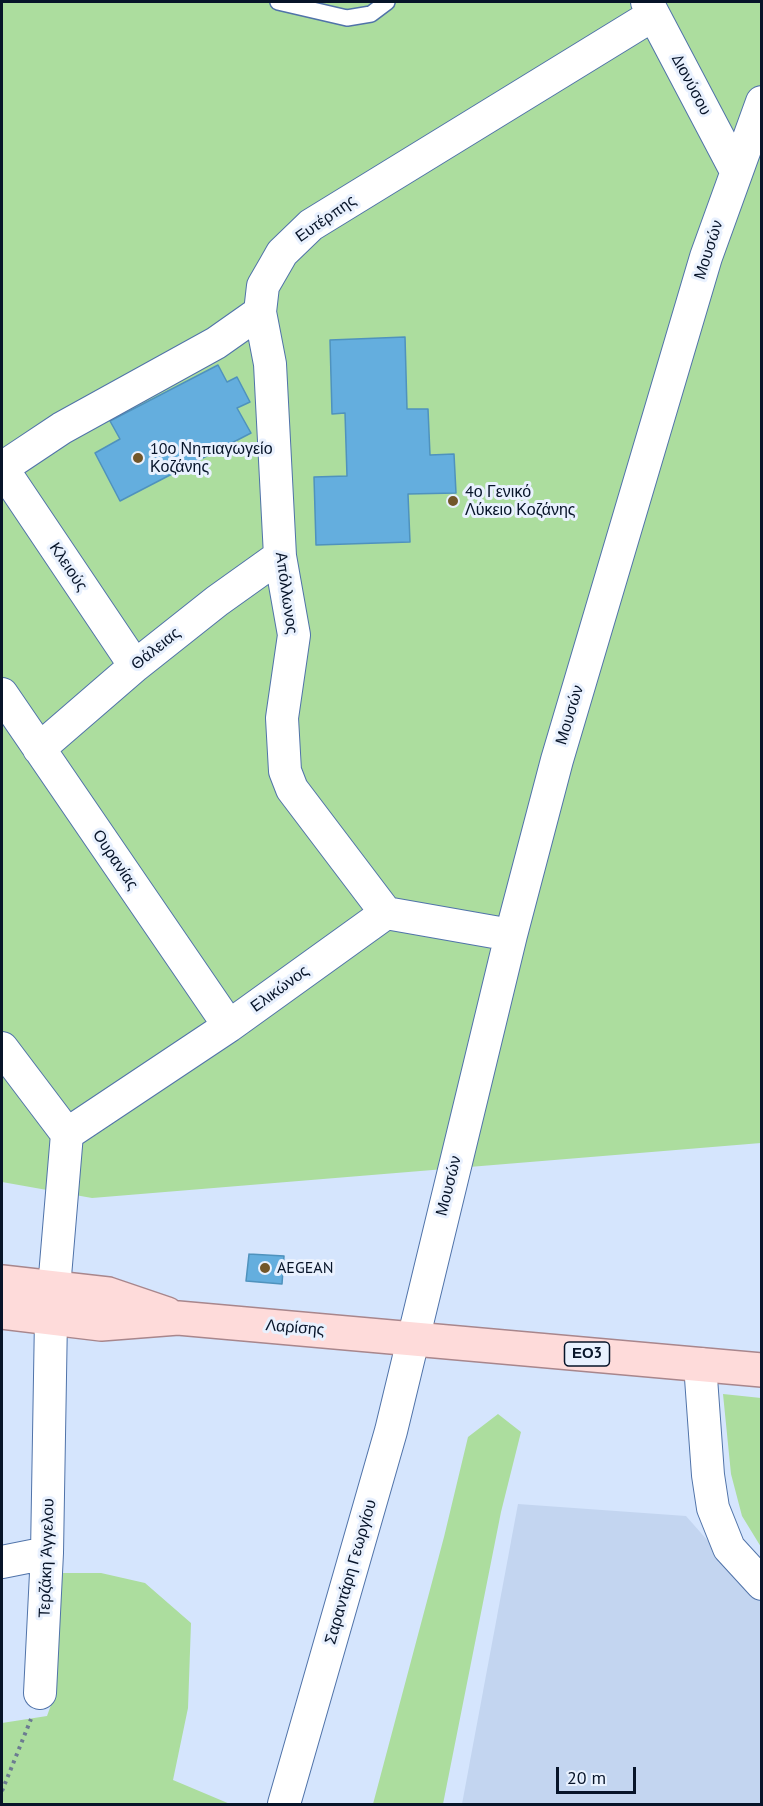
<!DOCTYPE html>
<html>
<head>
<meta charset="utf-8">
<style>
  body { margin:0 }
  #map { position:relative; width:763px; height:1806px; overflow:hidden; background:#d5e5fd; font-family:"PT Sans",sans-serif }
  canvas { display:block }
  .frame { position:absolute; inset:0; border:3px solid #071429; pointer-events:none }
  .scale { position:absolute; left:556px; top:1767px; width:80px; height:27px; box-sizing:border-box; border:3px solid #071429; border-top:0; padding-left:8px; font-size:18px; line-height:21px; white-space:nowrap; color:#071429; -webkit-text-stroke:4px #e9f1fe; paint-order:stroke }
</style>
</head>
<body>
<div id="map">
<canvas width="763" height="1806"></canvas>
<div class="frame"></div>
<div class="scale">20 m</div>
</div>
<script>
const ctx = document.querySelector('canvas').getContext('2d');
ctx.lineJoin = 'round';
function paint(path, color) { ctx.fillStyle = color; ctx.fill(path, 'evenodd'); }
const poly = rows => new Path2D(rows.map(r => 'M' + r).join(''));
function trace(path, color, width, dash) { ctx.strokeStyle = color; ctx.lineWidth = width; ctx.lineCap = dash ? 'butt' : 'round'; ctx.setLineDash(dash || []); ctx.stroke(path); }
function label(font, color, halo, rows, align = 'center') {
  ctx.font = font + ' "PT Sans",sans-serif'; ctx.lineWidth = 6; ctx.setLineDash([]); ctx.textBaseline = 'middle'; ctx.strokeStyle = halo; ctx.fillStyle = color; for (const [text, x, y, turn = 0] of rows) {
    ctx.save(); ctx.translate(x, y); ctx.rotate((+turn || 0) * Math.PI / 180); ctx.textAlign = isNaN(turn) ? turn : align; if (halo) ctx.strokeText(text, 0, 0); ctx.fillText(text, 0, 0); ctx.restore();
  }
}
const built = poly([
  [518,1504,686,1516,761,1601,761,1804,462,1804]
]);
const green = poly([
  [2,2,761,2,761,1143,92,1198,2,1182],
  [723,1394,761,1398,761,1547,742,1516,731,1474],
  [498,1414,521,1432,501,1512,443,1804,373,1804,444,1537,468,1437],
  [62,1573,101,1573,145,1583,191,1623,188,1708,173,1780,230,1804,2,1804,2,1723,47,1716,56,1691]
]);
const building = poly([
  [405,337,407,409,428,409,430,455,454,454,456,493,408,494,410,542,316,545,314,477,347,476,345,413,332,414,330,340,405,337],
  [218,365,227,382,237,377,250,402,237,408,251,433,120,501,95,453,120,439,110,421,218,365],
  [249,1254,284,1256,282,1284,246,1281,249,1254]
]);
const path = poly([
  [2,1791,31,1719]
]);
const lane = poly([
  [278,2,347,18,371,14,387,2]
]);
const street = poly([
  [647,2,735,169],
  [260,312,270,364,280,556,294,635,282,718,285,771,292,789,386,913],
  [2,468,62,428,216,343,260,312,263,286,274,267,282,253,311,225,653,15],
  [2,468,135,666],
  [2,694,229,1026],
  [39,749,135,666,217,601,280,556],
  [2,1048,67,1134],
  [67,1134,229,1026,386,913,511,935],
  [54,1288,67,1134],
  [700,1364,708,1475,713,1508,729,1548,762,1584],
  [2,1562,47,1553],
  [40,1693,47,1553,51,1318],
  [284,1804,391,1431,511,935,557,760,706,257,762,102]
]);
const primary = poly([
  [2,1282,108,1294,167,1314],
  [2,1312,101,1324,178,1318,762,1370]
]);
const markers = [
  [138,458,6,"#72572a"],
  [453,501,6,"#72572a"],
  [265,1268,6,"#72572a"]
];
const shields = [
  [587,1354,45]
];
const shieldNames = [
  ["ΕΟ3",587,1354]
];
const streetNames = [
  ["Διονύσου",691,85,62],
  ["Ευτέρπης",326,219,-35],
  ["Μουσών",709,250,-72],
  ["Κλειούς",68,567,56],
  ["Απόλλωνος",286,593,82],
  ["Θάλειας",156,649,-39],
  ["Μουσών",570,715,-73],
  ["Ουρανίας",115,860,56],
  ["Ελικώνος",280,989,-36],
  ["Μουσών",449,1186,-76],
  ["Λαρίσης",295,1328,5],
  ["Τερζάκη Άγγελου",47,1558,-88],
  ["Σαραντάρη Γεωργίου",351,1572,-74]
];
const poiNames = [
  ["10ο Νηπιαγωγείο",150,449],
  ["Κοζάνης",150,467],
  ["4ο Γενικό",465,492],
  ["Λύκειο Κοζάνης",465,510],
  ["AEGEAN",277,1268]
];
paint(built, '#c3d5f0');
paint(green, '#acdd9e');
paint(building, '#64aede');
trace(building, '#4f92bd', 1.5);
trace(lane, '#5073a9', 18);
trace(street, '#5073a9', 34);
trace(primary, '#a8868c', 36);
trace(path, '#6c7b91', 4, [3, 4.5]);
trace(lane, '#fff', 15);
trace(street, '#fff', 32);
trace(primary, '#fedbda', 33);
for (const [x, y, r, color] of markers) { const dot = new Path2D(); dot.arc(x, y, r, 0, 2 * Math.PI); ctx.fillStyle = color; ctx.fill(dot); trace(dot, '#e9f1fe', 2); }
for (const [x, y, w] of shields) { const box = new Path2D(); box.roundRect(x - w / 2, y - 12, w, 24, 4.5); ctx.fillStyle = '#e9f1fe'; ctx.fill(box); trace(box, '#071429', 1.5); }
label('bold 15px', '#071429', null, shieldNames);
label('16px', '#071429', '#e9f1fe', streetNames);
label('16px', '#071429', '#e9f1fe', poiNames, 'left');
</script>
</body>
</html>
